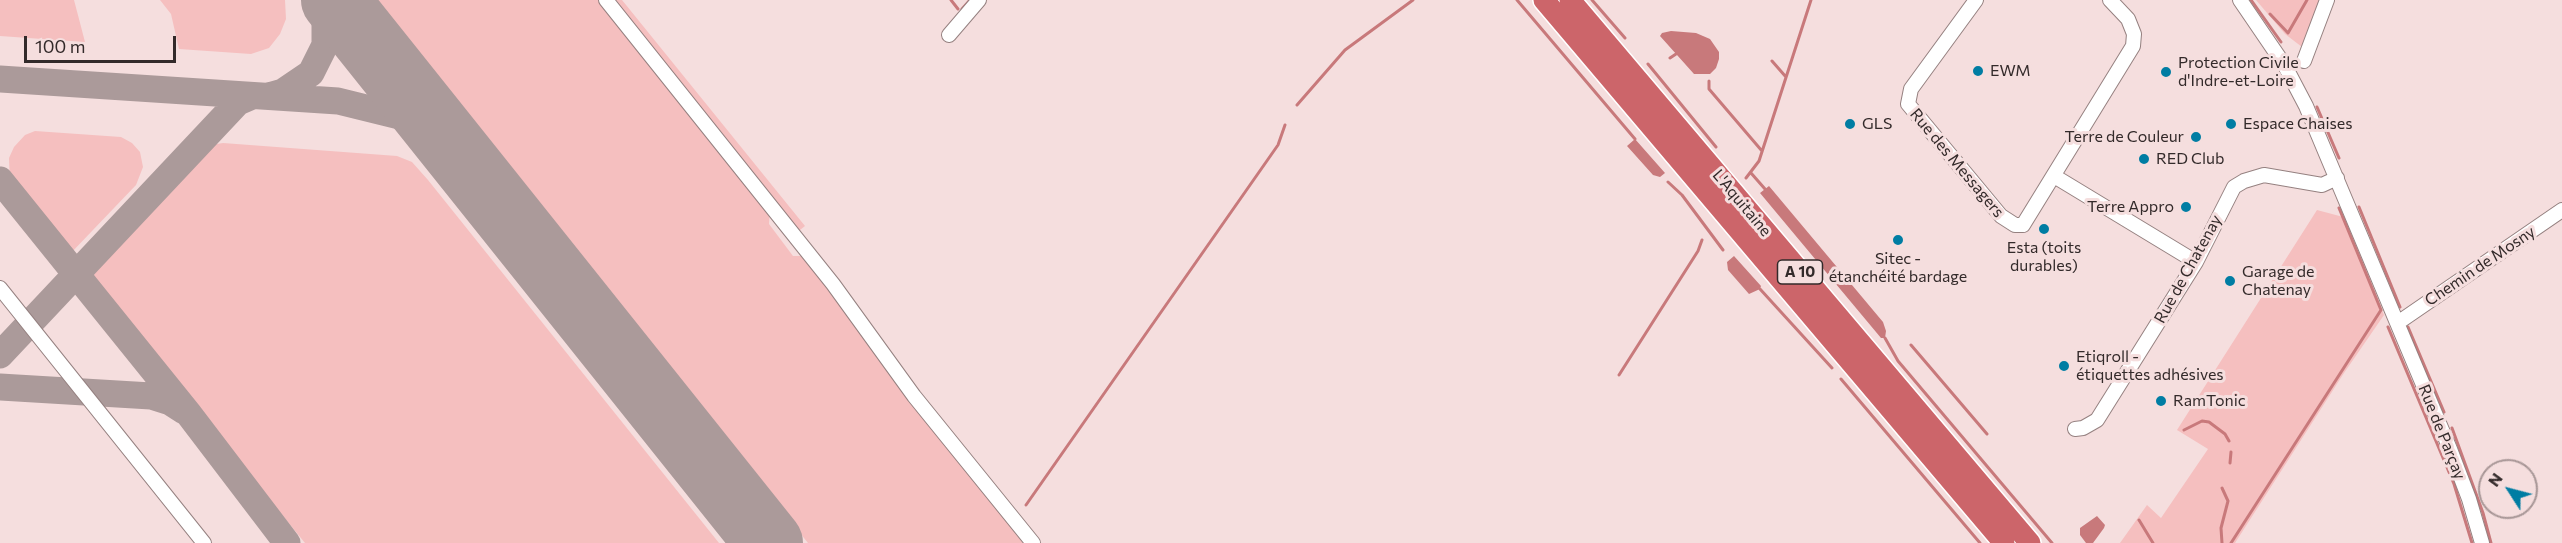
<!DOCTYPE html>
<html>
<head>
<meta charset="utf-8">
<style>
  body { margin:0 }
  #map { position:relative; width:2562px; height:543px; overflow:hidden; background:#f5dede; font-family:Commissioner,sans-serif }
  canvas { display:block }
  .north { position:absolute; left:2478px; top:459px; width:60px; height:60px; box-sizing:border-box; background:#f5dede; border:2px solid #a79696; border-radius:50%; rotate:306deg; font-size:16px; font-weight:700; line-height:24px; text-align:center; color:#332a2a }
  .north::after { content:''; display:block; margin:auto; width:21px; height:27px; background:#007da3; clip-path:polygon(50% 0,100% 100%,50% 72%,0 100%) }
  .scale { position:absolute; left:24px; top:36px; width:152px; height:27px; box-sizing:border-box; border:3px solid #332a2a; border-top:0; padding-left:8px; font-size:18px; line-height:21px; white-space:nowrap; color:#332a2a; -webkit-text-stroke:4px #f5dede; paint-order:stroke }
</style>
</head>
<body>
<div id="map">
<canvas width="2562" height="543"></canvas>
<div class="north">N</div>
<div class="scale">100 m</div>
</div>
<script>
const ctx = document.querySelector('canvas').getContext('2d');
ctx.lineJoin = 'round';
function paint(path, color) { ctx.fillStyle = color; ctx.fill(path, 'evenodd'); }
const poly = rows => new Path2D(rows.map(r => 'M' + r).join(''));
function trace(path, color, width, dash) { ctx.strokeStyle = color; ctx.lineWidth = width; ctx.lineCap = dash ? 'butt' : 'round'; ctx.setLineDash(dash || []); ctx.stroke(path); }
function label(font, color, halo, rows, align = 'center') {
  ctx.font = font + ' Commissioner,sans-serif'; ctx.lineWidth = 6; ctx.setLineDash([]); ctx.textBaseline = 'middle'; ctx.strokeStyle = halo; ctx.fillStyle = color; for (const [text, x, y, turn = 0] of rows) {
    ctx.save(); ctx.translate(x, y); ctx.rotate((+turn || 0) * Math.PI / 180); ctx.textAlign = isNaN(turn) ? turn : align; if (halo) ctx.strokeText(text, 0, 0); ctx.fillText(text, 0, 0); ctx.restore();
  }
}
const green = poly([
  [0,0,74,0,85,42,0,36],
  [160,0,285,0,286,19,280,34,269,48,251,54,179,49,171,14],
  [373,0,603,0,770,209,769,224,793,256,807,256,1027,543,808,543],
  [610,0,622,0,805,226,800,230,794,230],
  [2256,0,2327,0,2306,50,2285,34],
  [35,131,121,137,132,143,140,152,143,167,136,185,70,254,10,183,9,158,14,147,25,135],
  [223,143,397,156,412,162,428,180,719,543,305,543,86,276,88,270,204,149,211,145],
  [2317,210,2347,218,2384,315,2344,373,2235,543,2120,543,2147,505,2161,518,2208,449,2177,430]
]);
const water = poly([
  [1671,31,1696,33,1710,39,1719,52,1719,59,1716,68,1710,74,1694,74,1660,36,1662,33],
  [1635,139,1665,173,1660,177,1653,175,1627,146],
  [1769,186,1883,322,1886,331,1885,338,1881,338,1760,193],
  [1734,256,1761,286,1760,289,1749,294,1728,270,1727,262],
  [2097,516,2105,525,2104,528,2093,543,2086,543,2080,535,2080,528]
]);
const stream = poly([
  [951,0,958,9],
  [1517,0,1635,139],
  [1592,0,1625,38],
  [2251,0,2281,42],
  [962,9,970,0],
  [2270,14,2288,33,2307,0],
  [1670,58,1676,54],
  [1772,61,1786,77],
  [1648,64,1716,147],
  [1709,81,1709,89,1762,151],
  [1297,105,1345,50,1413,0],
  [2317,107,2339,158],
  [1751,173,1765,189],
  [1746,178,1759,161,1811,0],
  [1668,182,1682,195,1723,250],
  [2359,207,2400,307],
  [2339,208,2381,310],
  [1760,289,1832,368],
  [2388,327,2454,484,2472,543],
  [2408,327,2444,412],
  [1885,338,1898,361,2052,543],
  [1911,345,1987,434],
  [1619,375,1698,251,1702,240],
  [1841,379,1980,543],
  [2452,428,2483,513,2491,543],
  [2184,430,2202,421,2209,422,2225,434,2229,441],
  [2230,463,2231,452],
  [1026,505,1278,145,1285,125],
  [2139,520,2153,543],
  [2222,543,2221,528,2228,501,2222,488],
  [2231,543,2381,310]
]);
const taxiway = poly([
  [0,79,338,101,407,118,443,135],
  [269,96,283,92,311,73,325,45,325,16,321,0],
  [0,180,188,413,287,543],
  [0,355,238,102,252,96],
  [0,387,151,396,170,402,184,411]
]);
const runway = poly([
  [335,0,769,543]
]);
const minor = poly([
  [606,0,833,284,914,396,1033,543],
  [1976,0,1911,89,1908,104,2001,216,2015,225,2023,225,2133,46,2134,34,2128,19,2110,0],
  [2240,0,2285,66,2306,106,2450,449,2469,499,2482,543],
  [949,35,979,0],
  [2304,61,2327,0],
  [2054,176,2196,262],
  [0,288,204,543],
  [2399,322,2562,210],
  [2075,429,2083,428,2097,420,2196,262,2234,187,2244,181,2264,175,2322,185,2337,178]
]);
const highway = poly([
  [1544,0,2004,543],
  [1570,0,2030,543]
]);
const markers = [
  [1978,71,6,"#007da3"],
  [2166,72,6,"#007da3"],
  [1850,124,6,"#007da3"],
  [2231,124,6,"#007da3"],
  [2196,137,6,"#007da3"],
  [2144,159,6,"#007da3"],
  [2186,207,6,"#007da3"],
  [2044,229,6,"#007da3"],
  [1898,240,6,"#007da3"],
  [2230,281,6,"#007da3"],
  [2064,366,6,"#007da3"],
  [2161,401,6,"#007da3"]
];
const shields = [
  [1800,272,45]
];
const shieldNames = [
  ["A 10",1800,272]
];
const poiNames = [
  ["Protection Civile",2178,63],
  ["d'Indre-et-Loire",2178,81],
  ["EWM",1990,71],
  ["GLS",1862,124],
  ["Espace Chaises",2243,124],
  ["Terre de Couleur",2184,137,"right"],
  ["RED Club",2156,159],
  ["Terre Appro",2174,207,"right"],
  ["Esta (toits",2044,248,"center"],
  ["durables)",2044,266,"center"],
  ["Sitec -",1898,259,"center"],
  ["étanchéité bardage",1898,277,"center"],
  ["Garage de",2242,272],
  ["Chatenay",2242,290],
  ["Etiqroll -",2076,357],
  ["étiquettes adhésives",2076,375],
  ["RamTonic",2173,401]
];
const streetNames = [
  ["Rue des Messagers",1957,163,50],
  ["L'Aquitaine",1742,203,50],
  ["Chemin de Mosny",2480,266,-34],
  ["Rue de Chatenay",2188,269,-61],
  ["Rue de Parçay",2442,432,68]
];
paint(green, '#f5bfbf');
paint(water, '#c8797b');
trace(stream, '#c8797b', 3);
trace(taxiway, '#ab9a9a', 27);
trace(runway, '#ab9a9a', 68);
trace(minor, '#958180', 16);
trace(highway, '#fff', 24);
trace(minor, '#fff', 14);
trace(highway, '#cc656a', 21);
for (const [x, y, r, color] of markers) { const dot = new Path2D(); dot.arc(x, y, r, 0, 2 * Math.PI); ctx.fillStyle = color; ctx.fill(dot); trace(dot, '#f5dede', 2); }
for (const [x, y, w] of shields) { const box = new Path2D(); box.roundRect(x - w / 2, y - 12, w, 24, 4.5); ctx.fillStyle = '#f5dede'; ctx.fill(box); trace(box, '#332a2a', 1.5); }
label('bold 15px', '#332a2a', null, shieldNames);
label('16px', '#332a2a', '#f5dede', poiNames, 'left');
label('16px', '#332a2a', '#f5dede', streetNames);
</script>
</body>
</html>
